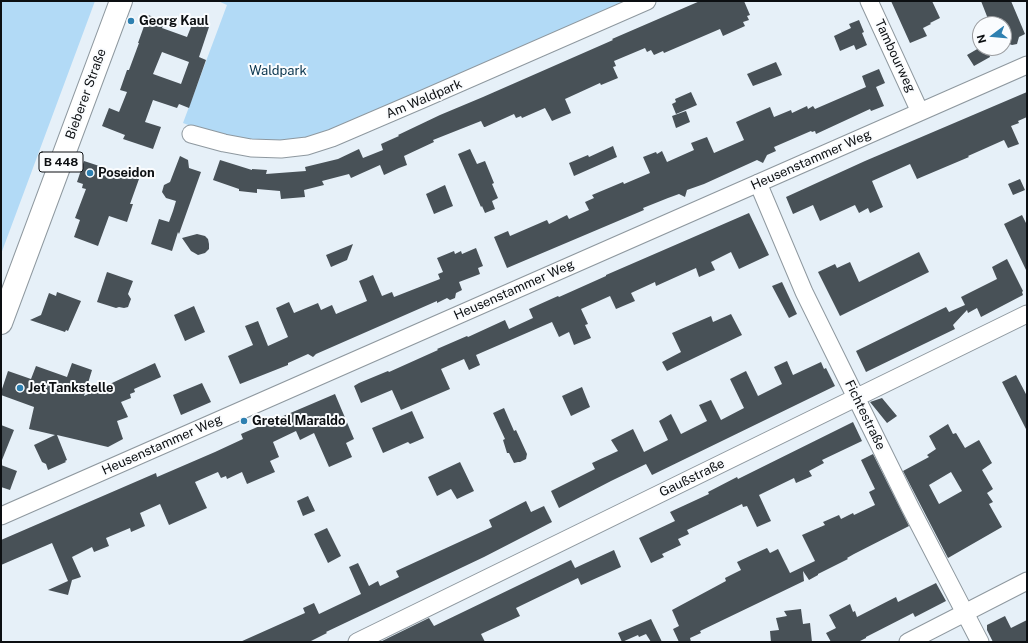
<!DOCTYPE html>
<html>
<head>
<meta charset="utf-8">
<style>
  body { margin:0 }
  #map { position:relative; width:1028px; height:643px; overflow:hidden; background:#e6f0f8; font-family:"Public Sans",sans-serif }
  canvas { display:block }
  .frame { position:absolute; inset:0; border:2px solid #0c0f12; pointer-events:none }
  .north { position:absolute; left:972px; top:16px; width:40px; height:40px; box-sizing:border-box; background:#fafcfe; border:1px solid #9b9da0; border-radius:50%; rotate:254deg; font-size:11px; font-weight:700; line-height:16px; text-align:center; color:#0c0f12 }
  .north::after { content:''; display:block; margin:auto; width:14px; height:18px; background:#2e80b1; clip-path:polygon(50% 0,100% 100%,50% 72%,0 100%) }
</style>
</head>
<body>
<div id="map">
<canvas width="1028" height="643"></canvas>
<div class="frame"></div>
<div class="north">N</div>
</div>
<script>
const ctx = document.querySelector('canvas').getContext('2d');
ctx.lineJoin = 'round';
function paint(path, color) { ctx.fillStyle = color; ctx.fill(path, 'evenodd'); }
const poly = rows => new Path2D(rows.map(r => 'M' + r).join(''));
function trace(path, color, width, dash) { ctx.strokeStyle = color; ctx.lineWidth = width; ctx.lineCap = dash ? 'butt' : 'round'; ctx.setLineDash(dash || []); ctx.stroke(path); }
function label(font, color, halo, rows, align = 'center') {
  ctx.font = font + ' "Public Sans",sans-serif'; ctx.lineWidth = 4; ctx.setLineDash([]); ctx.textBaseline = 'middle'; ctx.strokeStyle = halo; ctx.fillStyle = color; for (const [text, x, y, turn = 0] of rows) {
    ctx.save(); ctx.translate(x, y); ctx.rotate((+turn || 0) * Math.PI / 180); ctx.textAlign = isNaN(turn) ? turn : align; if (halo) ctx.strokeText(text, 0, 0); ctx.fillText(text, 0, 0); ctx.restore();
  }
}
const green = poly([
  [1,1,95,1,1,254],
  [218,1,627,1,327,131,302,139,272,143,223,138,183,123,227,5]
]);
const building = poly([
  [700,1,744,1,750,15,747,16,749,20,743,22,745,26,723,36,720,29,664,53,663,51,654,55,651,50,647,52,645,48,614,61,616,66,613,67,618,78,601,85,600,83,565,99,571,113,552,121,545,108,522,118,521,116,516,118,514,114,485,127,484,127,481,121,433,140,434,142,404,156,407,165,399,168,384,175,380,165,351,178,349,174,322,181,324,185,304,190,305,197,281,199,280,191,257,189,257,193,239,191,239,189,213,180,220,160,252,170,252,169,267,170,266,174,306,171,305,167,338,159,359,149,363,158,383,150,381,144,399,136,398,135,440,115,483,97,613,40,612,39],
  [891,1,932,1,940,18,930,23,931,24,923,28,927,36,910,43],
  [981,1,1011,1,1025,34,1019,37,1017,44,1012,45,1004,42,1004,24,990,24],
  [148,15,165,21,162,28,187,37,193,22,209,27,199,57,206,60,189,108,179,104,177,108,153,100,145,122,161,127,153,149,123,139,125,135,102,126,109,108,119,112,127,92,120,90,127,70,129,70,139,43,138,43],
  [162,52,189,62,181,84,153,74],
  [859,20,864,32,862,33,867,45,856,50,854,45,840,51,834,36,851,28,849,24],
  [979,48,987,48,990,57,974,66,967,55],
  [776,62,782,75,753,86,747,74],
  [879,69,885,83,876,87,884,106,871,111,870,109,816,134,815,131,812,132,811,131,774,147,776,151,767,155,763,163,757,160,704,184,687,190,685,197,679,194,668,198,643,208,644,210,507,268,494,237,508,231,510,236,547,220,549,224,567,215,569,219,589,210,585,202,594,198,592,195,623,182,624,184,650,173,643,157,656,152,657,154,662,151,667,162,694,150,691,143,707,137,714,153,744,140,736,122,770,107,774,117,791,110,792,113,807,106,808,109,813,106,815,109,866,87,862,76],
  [691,92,697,105,676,114,672,104,676,102,675,99],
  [1027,92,1027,117,1018,121,1019,123,1011,126,1019,144,1008,148,1004,140,968,156,969,157,917,179,910,164,872,181,883,207,870,213,868,208,859,213,855,205,820,221,813,205,793,214,786,197,865,161],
  [686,111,690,122,676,128,672,116],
  [613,146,617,157,574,176,569,163,588,155,589,157],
  [470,149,477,164,485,161,494,183,492,184,498,198,492,201,495,209,485,213,482,206,481,207,458,154],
  [180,156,188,160,189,168,201,172,179,234,178,232,172,251,151,244,159,219,169,222,173,211,176,201,166,198,162,192,164,185,170,182],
  [84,161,139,179,130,204,133,204,127,222,109,216,98,246,74,237,80,220,75,218,86,189,82,188,83,184,77,182],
  [1020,179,1025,190,1013,195,1008,184],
  [445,185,453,206,434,214,426,194],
  [749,213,769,255,739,269,731,252,711,262,715,270,699,277,696,268,656,286,655,282,631,293,635,301,616,309,610,296,581,309,588,324,585,325,591,338,574,345,569,332,559,337,552,322,476,355,480,365,469,370,464,359,441,369,450,389,401,410,392,390,361,403,354,386,359,383,388,371,389,372,438,350,437,349,467,336,468,337,505,320,509,329,533,318,529,309,558,296,559,297,606,276,606,275],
  [1022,215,1027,225,1027,272,1004,224],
  [197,234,205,236,208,239,209,244,209,249,205,253,198,255,191,251,182,238],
  [353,244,347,260,331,267,326,255],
  [476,248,483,266,478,268,480,274,459,282,462,290,456,293,455,298,450,300,447,298,437,303,437,301,316,354,313,357,308,354,288,363,288,365,240,384,228,356,253,345,245,326,258,321,268,346,288,337,276,308,289,302,294,313,318,303,321,310,332,305,336,314,367,301,359,281,373,275,382,296,392,292,394,297,440,279,438,274,443,272,437,258,454,251,455,254,461,251,462,254],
  [919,252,929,272,840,316,818,272,835,264,837,268,850,262,859,282],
  [1007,259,1023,291,1022,292,1023,295,981,317,977,308,968,313,967,310,953,325,955,329,866,372,856,351,946,307,949,312,965,305,961,297,997,279,992,267],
  [107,272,133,281,128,294,131,299,128,307,124,308,119,307,116,308,97,302],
  [782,282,797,314,789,318,772,286],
  [57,292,81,301,68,331,66,330,65,332,30,320,41,315,49,293,56,296],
  [194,306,205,332,185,341,174,315],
  [731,314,742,335,667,371,662,362,681,352,672,333,711,316,713,322],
  [787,361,793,375,821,362,824,369,826,368,835,386,652,475,646,464,611,481,559,508,551,491,595,469,592,463,618,451,611,440,633,429,644,452,668,440,659,421,671,414,681,434,707,421,699,405,711,400,721,420,744,408,730,379,746,371,758,396,782,384,774,367],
  [72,363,92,370,84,396,155,363,161,377,134,389,135,392,130,394,131,398,121,402,128,417,117,421,123,439,108,447,57,435,67,460,65,461,66,462,48,470,46,464,42,462,34,445,55,435,29,429,34,407,1,395,1,392,8,371,31,379,36,366,67,377],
  [1016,375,1027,396,1027,431,1002,382],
  [202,383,211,402,181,415,173,395],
  [582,387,590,407,571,416,562,396],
  [335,394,354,439,346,443,352,457,329,467,314,433,300,440,296,431,273,442,279,457,270,461,275,472,247,484,242,472,227,479,226,476,221,478,218,472,195,482,207,508,169,525,160,504,140,513,145,526,131,532,130,528,106,538,109,546,94,552,92,547,72,557,81,577,72,580,68,595,48,590,68,581,52,543,1,565,1,540,156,473,157,477,215,452,243,439,241,434],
  [882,398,897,416,887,423,870,402],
  [504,408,514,431,516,430,527,454,526,459,520,462,518,462,514,463,509,453,507,453,503,440,505,439,493,413],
  [412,411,424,438,410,444,408,442,383,453,372,428],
  [853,422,862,441,822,460,824,463,809,471,812,476,796,483,794,478,759,495,771,521,757,527,747,506,743,507,742,504,687,530,689,534,678,539,681,545,662,554,664,557,651,563,639,538,675,521,670,512,709,494,708,492,737,477,738,479],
  [948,424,953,434,956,433,965,448,979,440,992,463,982,470,993,489,987,493,993,502,989,504,1002,527,948,558,903,471,929,457,927,455,936,449,929,436],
  [951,472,962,491,939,504,929,485],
  [1,425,14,430,2,460,1,460],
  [873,454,909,526,854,554,847,558,848,559,818,574,818,575,809,580,803,571,804,581,700,631,701,633,690,638,691,642,679,642,673,629,679,626,672,610,726,581,725,578,741,570,737,562,767,548,770,553,778,549,790,573,815,561,802,535,825,525,823,522,839,515,841,519,853,513,854,515,875,505,869,492,875,489,861,460],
  [460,462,474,491,457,499,451,489,437,496,428,477],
  [1,465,17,471,10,490,1,487],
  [308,496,315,511,303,516,297,501],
  [526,501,531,512,544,506,552,522,484,557,326,632,327,633,309,642,240,642,305,613,303,608,314,603,319,614,361,594,349,567,358,563,369,586,378,581,380,586,399,577,396,571,492,527,489,520],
  [327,528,341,556,328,563,314,534],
  [614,550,621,567,581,585,578,578,516,608,520,616,481,634,485,642,380,642,429,618,434,626,571,560,575,568],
  [936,583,946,601,915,617,913,613,866,637,866,638,858,642,831,642,826,633,836,628,829,615,850,604,853,612,855,611,857,617,896,597,898,602],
  [801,609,803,624,810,623,812,642,771,642,770,631,779,630,776,618,787,616,784,611],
  [1005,616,1011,628,1027,620,1027,642,993,642,987,630,987,625],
  [651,619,662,642,651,642,646,634,639,637,638,635,622,642,618,633]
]);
const street = poly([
  [869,1,920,112],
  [191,134,224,143,251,148,281,149,307,146,332,138,423,99,647,1],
  [758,183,804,292,910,507,980,642],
  [1,516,1027,65],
  [357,642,1027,314],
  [908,642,1027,581]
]);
const primary = poly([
  [1,323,121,1]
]);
const markers = [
  [131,21,4,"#2e80b1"],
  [90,173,4,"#2e80b1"],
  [20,388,4,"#2e80b1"],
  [244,421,4,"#2e80b1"]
];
const shields = [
  [61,162,44]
];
const shieldNames = [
  ["B 448",61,162]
];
const poiNames = [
  ["Georg Kaul",139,21],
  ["Poseidon",98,173],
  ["Jet Tankstelle",28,388],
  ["Gretel Maraldo",252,421]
];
const streetNames = [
  ["Tambourweg",895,56,65],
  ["Bieberer Straße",86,94,-70],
  ["Am Waldpark",424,99,-23],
  ["Heusenstammer Weg",811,160,-24],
  ["Heusenstammer Weg",514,290,-24],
  ["Fichtestraße",865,415,64],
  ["Heusenstammer Weg",162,445,-24],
  ["Gaußstraße",692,478,-26]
];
const parkNames = [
  ["Waldpark",278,71]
];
paint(green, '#b2daf6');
paint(building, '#485157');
trace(street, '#8e989f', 19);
trace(primary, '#8e989f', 24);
trace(street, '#fff', 17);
trace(primary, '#fff', 22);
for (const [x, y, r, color] of markers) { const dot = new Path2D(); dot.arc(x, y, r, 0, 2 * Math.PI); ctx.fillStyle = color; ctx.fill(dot); trace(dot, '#fafcfe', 1.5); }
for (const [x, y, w] of shields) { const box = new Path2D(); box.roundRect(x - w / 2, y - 10, w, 20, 3); ctx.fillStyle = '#fafcfe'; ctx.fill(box); trace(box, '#0c0f12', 1); }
label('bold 12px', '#0c0f12', null, shieldNames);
label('bold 13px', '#0c0f12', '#fafcfe', poiNames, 'left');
label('13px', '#0c0f12', '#fafcfe', streetNames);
label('13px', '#08344d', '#fafcfe', parkNames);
</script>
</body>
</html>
